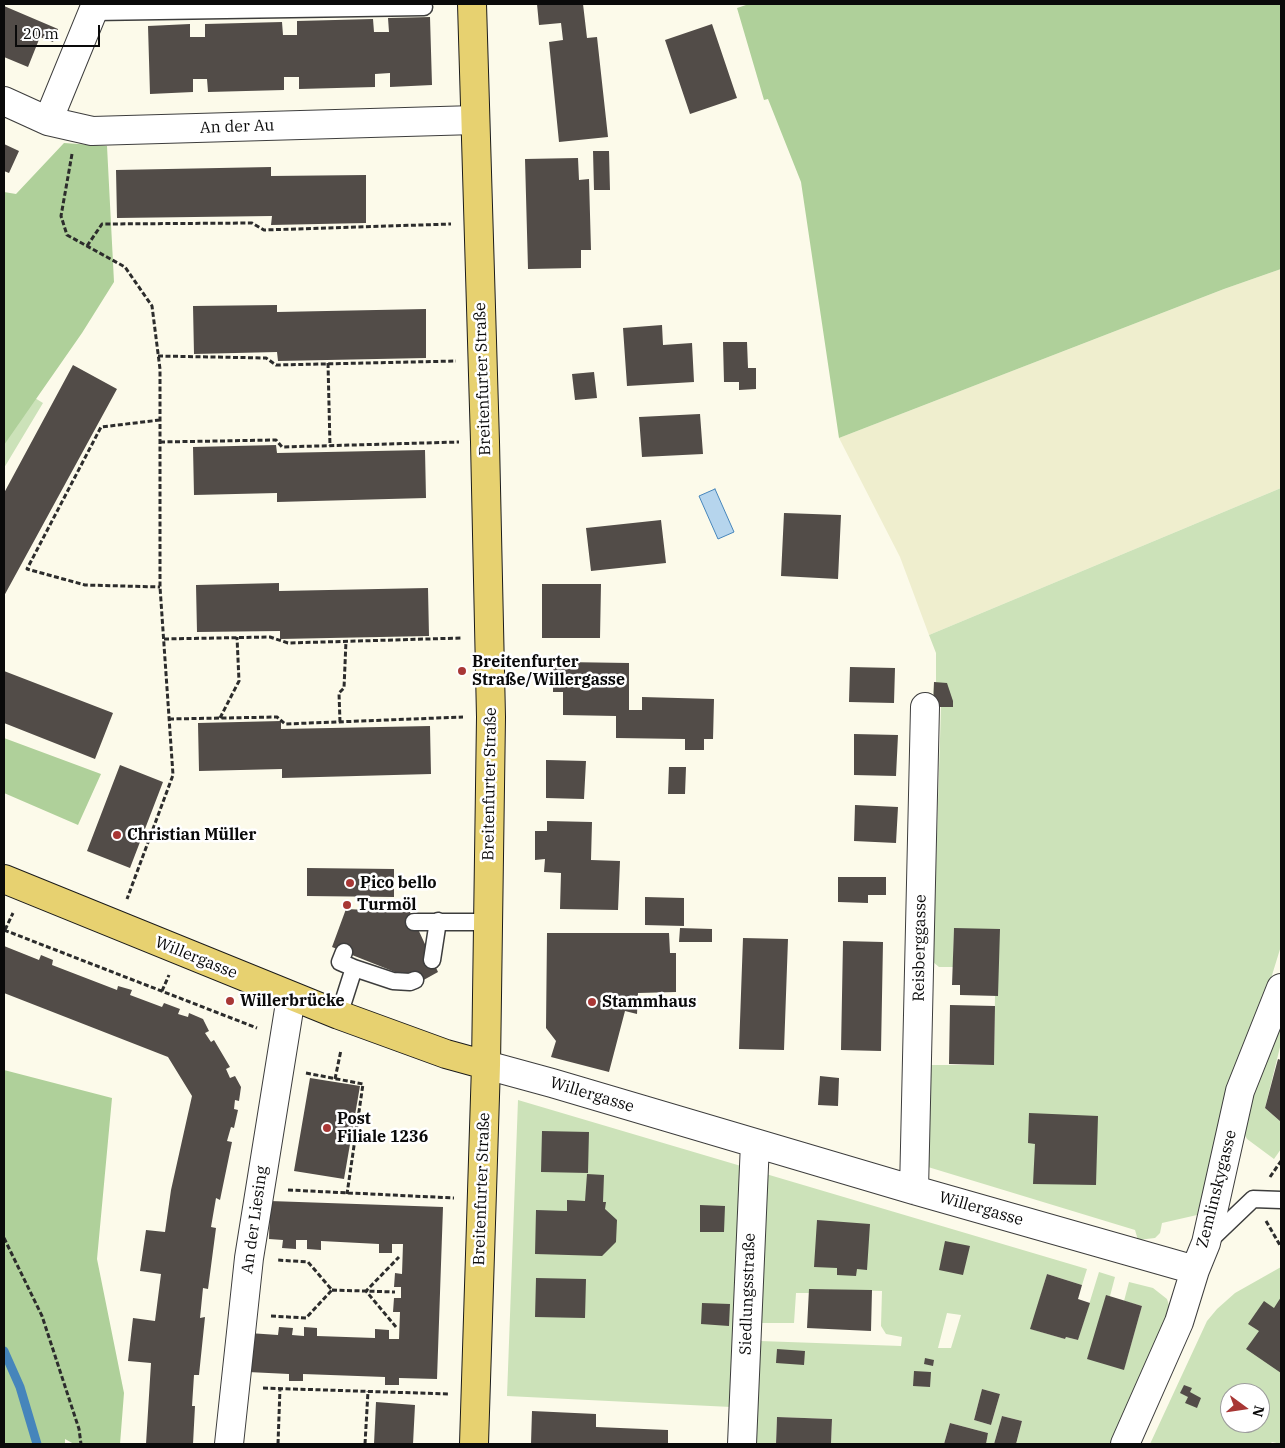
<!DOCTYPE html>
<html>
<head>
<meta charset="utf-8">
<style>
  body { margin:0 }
  #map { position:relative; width:1285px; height:1448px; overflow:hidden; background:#fcfaea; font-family:"IBM Plex Serif",serif }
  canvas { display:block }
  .frame { position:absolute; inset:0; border:5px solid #0a0a0a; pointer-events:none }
  .north { position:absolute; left:1220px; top:1383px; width:50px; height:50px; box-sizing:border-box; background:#fff; border:1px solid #9d9d9d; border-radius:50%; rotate:104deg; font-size:14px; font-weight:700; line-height:20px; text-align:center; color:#0a0a0a }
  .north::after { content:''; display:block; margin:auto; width:18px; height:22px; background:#a83735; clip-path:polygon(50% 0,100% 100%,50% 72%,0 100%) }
  .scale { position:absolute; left:15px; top:25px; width:85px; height:22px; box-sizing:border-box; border:2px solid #0a0a0a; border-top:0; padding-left:6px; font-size:15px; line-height:18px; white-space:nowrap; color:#0a0a0a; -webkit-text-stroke:4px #fff; paint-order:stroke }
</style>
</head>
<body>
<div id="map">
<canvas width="1285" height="1448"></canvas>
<div class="frame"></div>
<div class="north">N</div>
<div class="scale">20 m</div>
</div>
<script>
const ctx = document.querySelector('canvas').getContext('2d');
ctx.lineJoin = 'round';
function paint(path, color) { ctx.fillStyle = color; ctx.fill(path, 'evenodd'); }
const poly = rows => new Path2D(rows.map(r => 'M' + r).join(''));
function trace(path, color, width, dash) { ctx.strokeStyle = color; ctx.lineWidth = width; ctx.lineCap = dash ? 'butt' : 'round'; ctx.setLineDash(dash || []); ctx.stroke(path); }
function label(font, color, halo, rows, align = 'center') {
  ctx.font = font + ' "IBM Plex Serif",serif'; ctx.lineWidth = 5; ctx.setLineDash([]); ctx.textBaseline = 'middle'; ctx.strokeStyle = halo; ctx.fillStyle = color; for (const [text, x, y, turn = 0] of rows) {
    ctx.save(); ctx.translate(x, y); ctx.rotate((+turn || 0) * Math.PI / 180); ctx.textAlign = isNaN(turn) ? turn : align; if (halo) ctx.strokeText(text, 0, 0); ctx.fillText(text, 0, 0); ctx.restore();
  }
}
const farmland = poly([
  [1281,269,1281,488,929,635,900,557,839,438,1224,289]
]);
const green = poly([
  [4,379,43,403,4,468],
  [1281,488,1281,946,1248,1053,1231,1090,1197,1215,1162,1223,1160,1233,1155,1238,1138,1240,1135,1230,928,1167,931,1065,994,1065,995,996,998,996,954,928,953,967,939,967,933,962,941,707,933,707,934,682,936,682,936,653,929,635],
  [1281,1015,1281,1043,1265,1108,1281,1122,1281,1149,1274,1159,1247,1139,1243,1132,1250,1093],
  [518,1100,741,1166,731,1407,507,1396],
  [766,1174,1087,1269,1082,1285,1047,1274,1031,1329,1065,1339,1066,1337,1078,1340,1099,1272,1115,1277,1110,1296,1124,1369,1142,1306,1124,1301,1129,1282,1153,1288,1167,1299,1170,1308,1166,1325,1111,1444,1016,1444,1022,1421,1002,1416,994,1444,986,1444,988,1433,950,1423,944,1444,831,1444,832,1419,777,1417,776,1444,756,1444,760,1341,901,1346,902,1337,886,1334,881,1326,882,1291,809,1289,809,1293,796,1293,794,1323,761,1323],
  [947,1313,961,1315,951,1348,938,1348],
  [982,1389,1000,1394,991,1425,974,1420],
  [1281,1267,1281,1444,1272,1442,1270,1444,1150,1444,1207,1321,1217,1309,1235,1293],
  [1230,1393,1260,1393,1260,1423,1230,1423]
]);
const forest = poly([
  [749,4,1281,4,1281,269,1224,289,839,438,801,182,768,99,764,100,737,8],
  [64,143,107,146,114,282,82,333,4,445,4,192,16,194],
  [4,738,101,774,78,825,4,793],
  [4,1070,112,1098,97,1259,124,1393,120,1444,74,1444,65,1439,65,1444,4,1444]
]);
const water = poly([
  [715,489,734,532,718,539,699,496,715,489]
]);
const stream = poly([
  [4,1351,20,1387,37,1444]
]);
const building = poly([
  [537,4,583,4,587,38,597,37,608,137,559,142,549,42,563,40,561,23,539,25],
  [4,6,58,29,53,42,40,37,28,67,4,57],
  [430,17,432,85,390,87,390,73,375,74,375,87,299,89,299,77,284,77,284,90,208,92,207,79,193,79,193,92,150,94,148,26,190,24,190,37,205,37,205,24,282,22,283,35,297,35,297,21,373,19,374,32,389,32,388,18],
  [712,24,737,98,690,114,665,40],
  [4,144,19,151,9,173,4,171],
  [593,151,609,151,610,190,594,190],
  [578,158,579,180,589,179,591,250,581,250,581,268,528,269,525,159],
  [271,167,271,176,366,175,366,223,271,225,272,216,117,218,116,170],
  [277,305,277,312,426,309,426,358,278,361,277,352,194,354,193,306],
  [662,325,663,345,692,343,694,382,627,386,623,328],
  [723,342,747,342,748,368,756,368,756,389,739,390,739,382,724,382],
  [73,365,117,389,4,596,4,493],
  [594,372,597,398,575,400,572,374],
  [700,414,703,454,642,457,639,417],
  [276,445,277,453,425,450,426,498,277,502,277,493,194,495,193,447],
  [784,513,841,515,838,579,781,576],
  [661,520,666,563,591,571,586,528],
  [279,583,279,591,428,588,429,636,280,639,280,631,197,632,196,585],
  [542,584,601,584,600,638,542,638],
  [563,662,629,663,629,710,642,710,642,697,714,699,713,739,704,739,704,750,685,750,685,739,616,738,616,716,563,715,563,692,553,692,553,663],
  [850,667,895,668,894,703,849,702],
  [4,671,113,713,95,759,4,723],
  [934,682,947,683,953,701,953,707,933,707],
  [281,721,281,729,430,726,431,774,282,778,282,769,199,771,198,723],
  [854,734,898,735,896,776,854,775],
  [546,760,586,761,584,799,546,798],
  [120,765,163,782,130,868,87,851],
  [669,767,686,767,685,794,668,794],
  [855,805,898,807,896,843,854,841],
  [547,821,592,822,591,860,620,861,618,910,560,909,561,873,544,872,545,859,535,860,535,831,547,831],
  [307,868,394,869,394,897,307,896],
  [838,877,886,877,886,895,868,895,868,903,838,902],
  [645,897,684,898,684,926,645,925],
  [346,909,410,912,438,972,420,982,332,947],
  [680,928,712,929,712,942,679,942],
  [954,928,1000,929,998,996,960,995,960,985,952,985],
  [547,933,669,933,670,953,676,953,676,992,638,993,637,1014,625,1011,609,1072,551,1057,556,1041,546,1028],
  [743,938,788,939,784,1050,739,1049],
  [843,941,883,942,881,1051,841,1050],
  [4,946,39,960,41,955,53,960,52,965,117,990,118,986,132,990,130,995,162,1007,164,1003,180,1009,178,1014,188,1017,189,1013,203,1019,209,1031,205,1033,211,1042,214,1040,230,1067,226,1069,230,1078,235,1076,241,1087,239,1101,235,1100,234,1109,238,1110,234,1128,231,1127,227,1141,232,1142,220,1200,216,1198,211,1227,216,1228,208,1289,203,1288,200,1318,205,1317,199,1375,194,1375,192,1406,195,1406,193,1444,146,1444,151,1363,128,1361,133,1318,155,1321,161,1274,140,1271,146,1230,165,1232,171,1190,192,1096,168,1057,4,993],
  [950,1005,995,1006,994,1065,949,1064],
  [1278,1059,1281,1060,1281,1122,1265,1108],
  [820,1076,839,1078,838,1106,818,1105],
  [310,1078,360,1086,344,1179,294,1171],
  [1029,1113,1098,1116,1096,1185,1033,1184,1035,1144,1028,1143],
  [542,1131,589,1132,588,1173,541,1172],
  [587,1174,604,1175,603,1202,606,1202,605,1209,617,1220,616,1242,602,1256,535,1254,536,1210,567,1211,567,1200,585,1201],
  [270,1201,443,1207,437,1379,399,1378,399,1385,385,1385,385,1377,303,1374,303,1381,289,1381,289,1374,248,1372,249,1333,278,1335,279,1327,293,1328,292,1335,304,1336,304,1327,317,1328,317,1336,375,1338,375,1329,389,1330,389,1339,399,1339,400,1312,393,1312,394,1298,401,1298,401,1287,394,1287,395,1273,402,1274,403,1244,392,1244,392,1253,379,1253,379,1244,321,1241,321,1250,307,1249,307,1240,296,1240,296,1249,282,1248,283,1240,269,1239],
  [700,1205,725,1206,724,1232,700,1232],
  [817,1220,870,1224,867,1270,857,1269,856,1276,837,1275,837,1268,814,1267],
  [945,1241,970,1246,963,1275,939,1270],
  [1047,1274,1082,1285,1078,1299,1090,1303,1078,1340,1066,1337,1065,1339,1030,1329],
  [536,1278,586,1279,585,1318,535,1317],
  [809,1289,872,1290,871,1331,807,1328],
  [1106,1295,1142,1306,1124,1370,1087,1359],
  [1281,1297,1281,1373,1246,1349,1259,1331,1248,1324,1264,1301,1274,1308],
  [702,1303,730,1304,729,1326,701,1324],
  [777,1349,805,1351,804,1365,776,1363],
  [925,1358,934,1360,933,1366,924,1364],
  [914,1371,931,1372,930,1387,913,1386],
  [1184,1385,1192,1388,1190,1392,1201,1398,1197,1408,1185,1403,1188,1397,1180,1393],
  [982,1389,1000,1394,991,1425,974,1420],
  [376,1402,415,1405,413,1444,374,1444],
  [532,1411,596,1414,596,1427,668,1430,668,1444,531,1444],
  [1002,1416,1022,1421,1016,1444,994,1444],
  [777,1417,832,1419,831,1444,776,1444],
  [950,1423,988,1433,986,1444,944,1444]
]);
const path = poly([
  [72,154,61,216,67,235,125,267,152,306,160,369,160,587,173,775,127,899],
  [87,246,102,224,252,223,264,230,451,224],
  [158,356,266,358,276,365,456,361],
  [328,363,330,446],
  [160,420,101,427,27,569,85,585,160,587],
  [160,442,276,440,282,447,459,442],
  [164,639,270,637,288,643,462,638],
  [220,718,239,681,237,637],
  [169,719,277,717,285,724,463,717],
  [340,722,339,693,344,688,346,641],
  [4,930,257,1028],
  [5,930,13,913],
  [162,991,169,975],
  [306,1073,363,1084,347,1194],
  [335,1079,341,1050],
  [1270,1177,1281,1161],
  [288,1190,454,1198],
  [1266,1221,1281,1247],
  [4,1238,42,1316,79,1429,81,1444],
  [332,1290,395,1292],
  [271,1316,306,1318,332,1290,308,1262,277,1260],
  [396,1327,366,1291,399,1257],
  [263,1388,448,1394],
  [278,1444,280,1388],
  [365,1444,368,1391]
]);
const lane = poly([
  [93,12,424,7],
  [414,922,489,922],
  [344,952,340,962,354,968],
  [432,960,438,921],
  [339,1015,354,968,393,981,410,982,415,980],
  [1208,1242,1253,1199,1281,1200]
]);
const street = poly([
  [4,101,48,121,92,131,475,120],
  [48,121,96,4],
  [486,1065,552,1083,914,1190,1195,1270],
  [914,1190,925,707],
  [229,1444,249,1258,291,997],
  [742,1444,755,1143],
  [1125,1444,1179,1322,1195,1270,1206,1243,1240,1091,1281,988]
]);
const primary = poly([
  [472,4,485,442,491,717,486,1065,474,1444],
  [4,879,339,1015,446,1054,486,1065]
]);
const markers = [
  [462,671,5,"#a83735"],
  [117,835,5,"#a83735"],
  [350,883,5,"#a83735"],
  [347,905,5,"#a83735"],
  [230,1001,5,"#a83735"],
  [592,1002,5,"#a83735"],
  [327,1128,5,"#a83735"]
];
const streetNames = [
  ["An der Au",237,127,-2],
  ["Breitenfurter Straße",483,379,-92],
  ["Breitenfurter Straße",490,784,-89],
  ["Reisberggasse",920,948,-89],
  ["Willergasse",196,958,22],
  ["Willergasse",592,1095,17],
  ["Breitenfurter Straße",482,1189,-88],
  ["Zemlinskygasse",1217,1189,-76],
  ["Willergasse",981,1209,16],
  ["An der Liesing",255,1220,-82],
  ["Siedlungsstraße",748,1294,-88]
];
const poiNames = [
  ["Breitenfurter",472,662],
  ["Straße/Willergasse",472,680],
  ["Christian Müller",127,835],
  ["Pico bello",360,883],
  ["Turmöl",357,905],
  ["Willerbrücke",240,1001],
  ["Stammhaus",602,1002],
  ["Post",337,1119],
  ["Filiale 1236",337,1137]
];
paint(farmland, '#efeece');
paint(green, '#cce2b9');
paint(forest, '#afd09a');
paint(water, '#b6d5ed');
trace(water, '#4685bb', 1);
trace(stream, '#4685bb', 9);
paint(building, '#524c48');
trace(lane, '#3d3d3d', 19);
trace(street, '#3d3d3d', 30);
trace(primary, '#1b1b1b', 30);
trace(path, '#2c2c2c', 3, [5, 2.5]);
trace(lane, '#fff', 16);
trace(street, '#fff', 28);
trace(primary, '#e7d170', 28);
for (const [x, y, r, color] of markers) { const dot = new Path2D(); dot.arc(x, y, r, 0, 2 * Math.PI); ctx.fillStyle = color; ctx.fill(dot); trace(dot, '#fff', 2); }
label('16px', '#0a0a0a', '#fff', streetNames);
label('bold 16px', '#0a0a0a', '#fff', poiNames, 'left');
</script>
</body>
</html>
